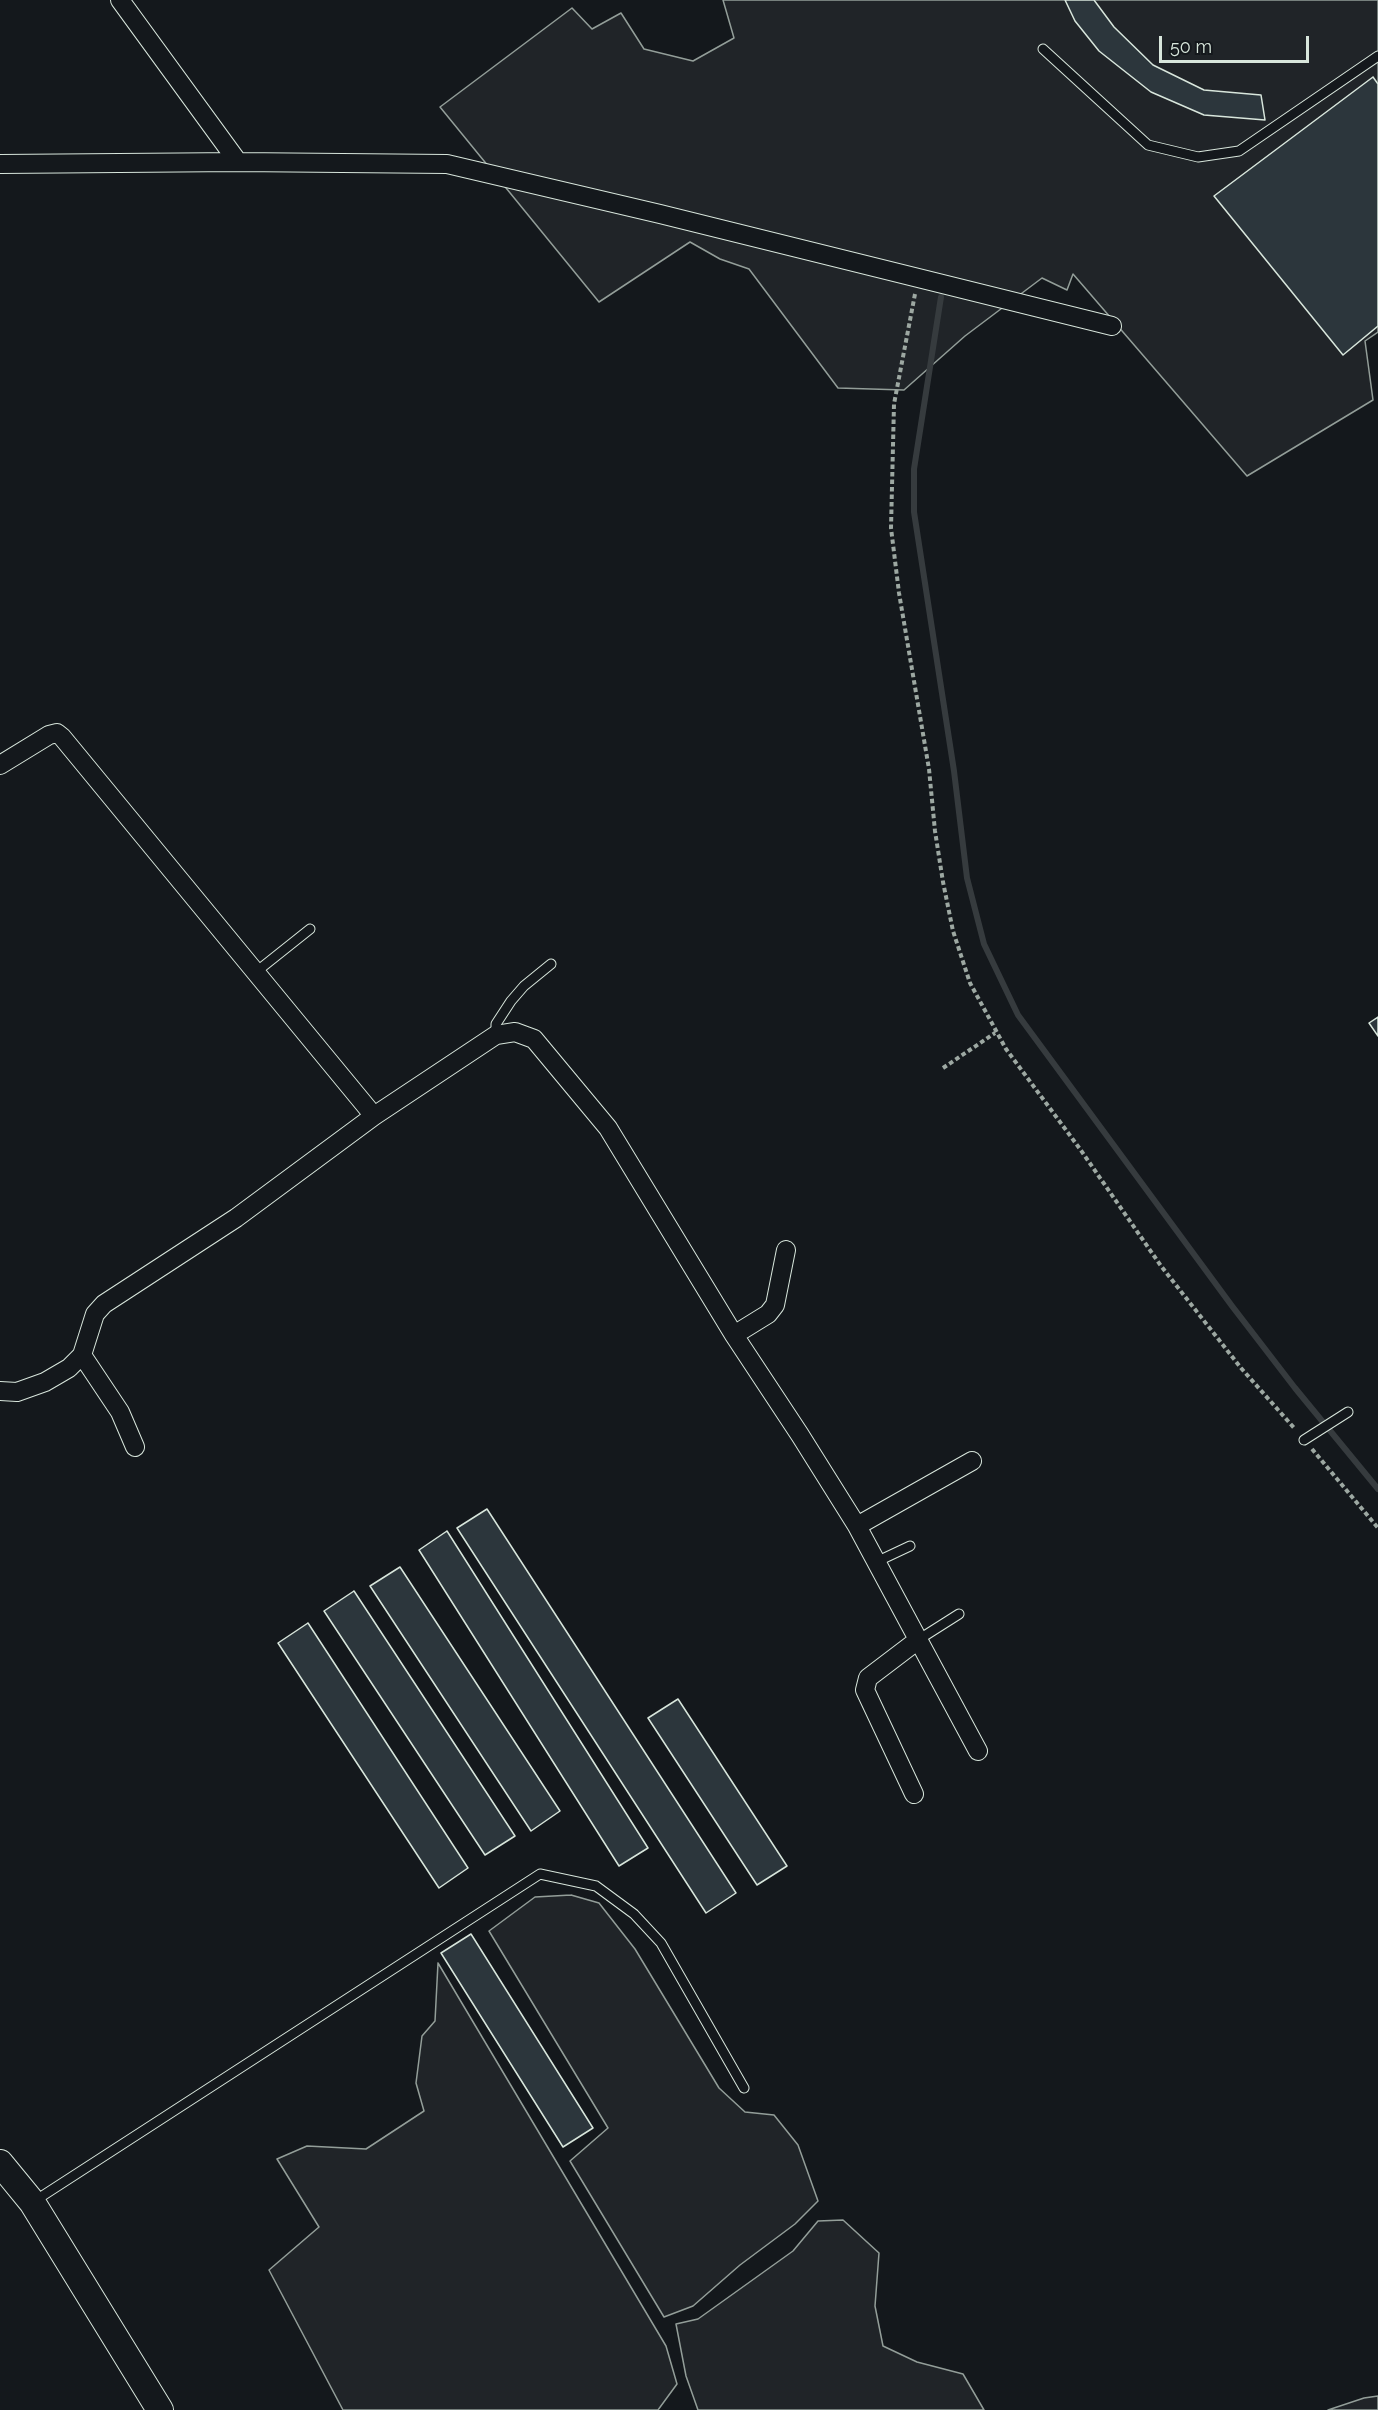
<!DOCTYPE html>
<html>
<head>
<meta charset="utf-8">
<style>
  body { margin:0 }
  #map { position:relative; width:1378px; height:2410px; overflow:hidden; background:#14181c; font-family:Raleway,sans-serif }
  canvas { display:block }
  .scale { position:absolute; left:1159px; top:36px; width:150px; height:27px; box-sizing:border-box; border:3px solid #d8e6dc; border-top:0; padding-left:8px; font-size:18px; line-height:21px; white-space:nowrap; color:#d8e6dc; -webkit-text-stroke:4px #14181c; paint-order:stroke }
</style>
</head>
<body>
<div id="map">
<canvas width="1378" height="2410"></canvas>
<div class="scale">50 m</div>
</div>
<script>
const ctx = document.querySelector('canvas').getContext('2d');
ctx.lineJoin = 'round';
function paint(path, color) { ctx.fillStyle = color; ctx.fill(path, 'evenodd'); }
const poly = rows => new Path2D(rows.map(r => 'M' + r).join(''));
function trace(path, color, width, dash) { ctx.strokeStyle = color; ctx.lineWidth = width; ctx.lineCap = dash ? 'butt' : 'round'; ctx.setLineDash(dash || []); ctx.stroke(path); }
const green = poly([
  [723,0,1378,0,1378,332,1365,341,1373,400,1247,476,1073,274,1067,290,1042,278,965,336,904,390,838,388,749,269,720,259,690,242,599,302,440,107,572,8,592,29,621,13,644,49,693,61,734,38,723,0],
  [571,1895,599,1903,635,1949,719,2088,745,2112,774,2115,798,2145,818,2201,795,2224,740,2265,693,2306,664,2317,570,2161,608,2128,489,1931,535,1897,571,1895],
  [438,1963,666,2346,677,2384,658,2410,343,2410,269,2270,319,2227,277,2159,307,2146,366,2149,424,2111,416,2083,422,2036,435,2021,438,1963],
  [843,2220,879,2253,875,2306,883,2346,917,2362,963,2374,984,2410,698,2410,686,2376,676,2324,698,2319,793,2251,818,2221,843,2220],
  [1378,2396,1378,2410,1328,2410,1364,2398,1378,2396]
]);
const stream = poly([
  [941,297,914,469,914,512,954,771,967,878,984,944,1018,1015,1232,1306,1295,1388,1378,1489]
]);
const building = poly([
  [1065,0,1094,0,1114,27,1153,65,1204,90,1261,95,1265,120,1204,115,1151,92,1099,51,1075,21,1065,0],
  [1373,77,1378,84,1378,326,1343,355,1214,196,1373,77],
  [1378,1017,1378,1036,1369,1023,1378,1017],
  [487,1509,736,1893,706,1913,457,1528,487,1509],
  [447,1531,648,1848,619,1866,419,1550,447,1531],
  [400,1567,560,1811,531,1831,370,1586,400,1567],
  [354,1591,515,1836,485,1855,324,1611,354,1591],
  [308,1623,468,1868,439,1888,278,1643,308,1623],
  [678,1699,787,1866,757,1885,648,1718,678,1699],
  [471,1934,593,2128,563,2147,441,1953,471,1934]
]);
const path = poly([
  [915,294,894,404,891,528,899,593,929,769,935,831,943,882,953,931,970,983,1006,1049,1080,1149,1161,1266,1241,1368,1295,1429],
  [943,1068,995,1033],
  [1312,1449,1378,1528]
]);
const lane = poly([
  [1043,49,1148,145,1198,157,1239,151,1378,56],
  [256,972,310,929],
  [496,1035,496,1024,511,1001,524,986,551,964],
  [1304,1440,1348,1412],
  [876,1562,910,1546],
  [918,1640,959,1614],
  [33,2202,540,1874,596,1886,634,1914,661,1943,744,2088]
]);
const street = poly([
  [120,0,238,162,447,164,660,214,1112,326],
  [0,164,238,162],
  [0,765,49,735,57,733,62,737,374,1116,236,1218,104,1304,95,1314,82,1355,69,1368,45,1382,17,1392,0,1391],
  [374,1116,496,1035,515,1032,534,1039,608,1128,734,1335,800,1435,857,1526,978,1751],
  [734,1335,768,1314,775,1305,786,1250],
  [82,1355,120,1412,135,1447],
  [857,1526,972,1461],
  [914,1794,865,1690,868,1678,918,1640]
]);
const secondary = poly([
  [0,2163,32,2202,160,2410]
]);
paint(green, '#202428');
trace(green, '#939e99', 1.5);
trace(stream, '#363b3e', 6);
paint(building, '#2c363c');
trace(building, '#d8e6dc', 1.5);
trace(lane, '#d8e6dc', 11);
trace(street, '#d8e6dc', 20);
trace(secondary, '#d8e6dc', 28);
trace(path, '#9da8a2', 4, [4.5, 3]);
trace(lane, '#14181c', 9);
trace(street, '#14181c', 18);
trace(secondary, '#14181c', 26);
</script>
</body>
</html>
